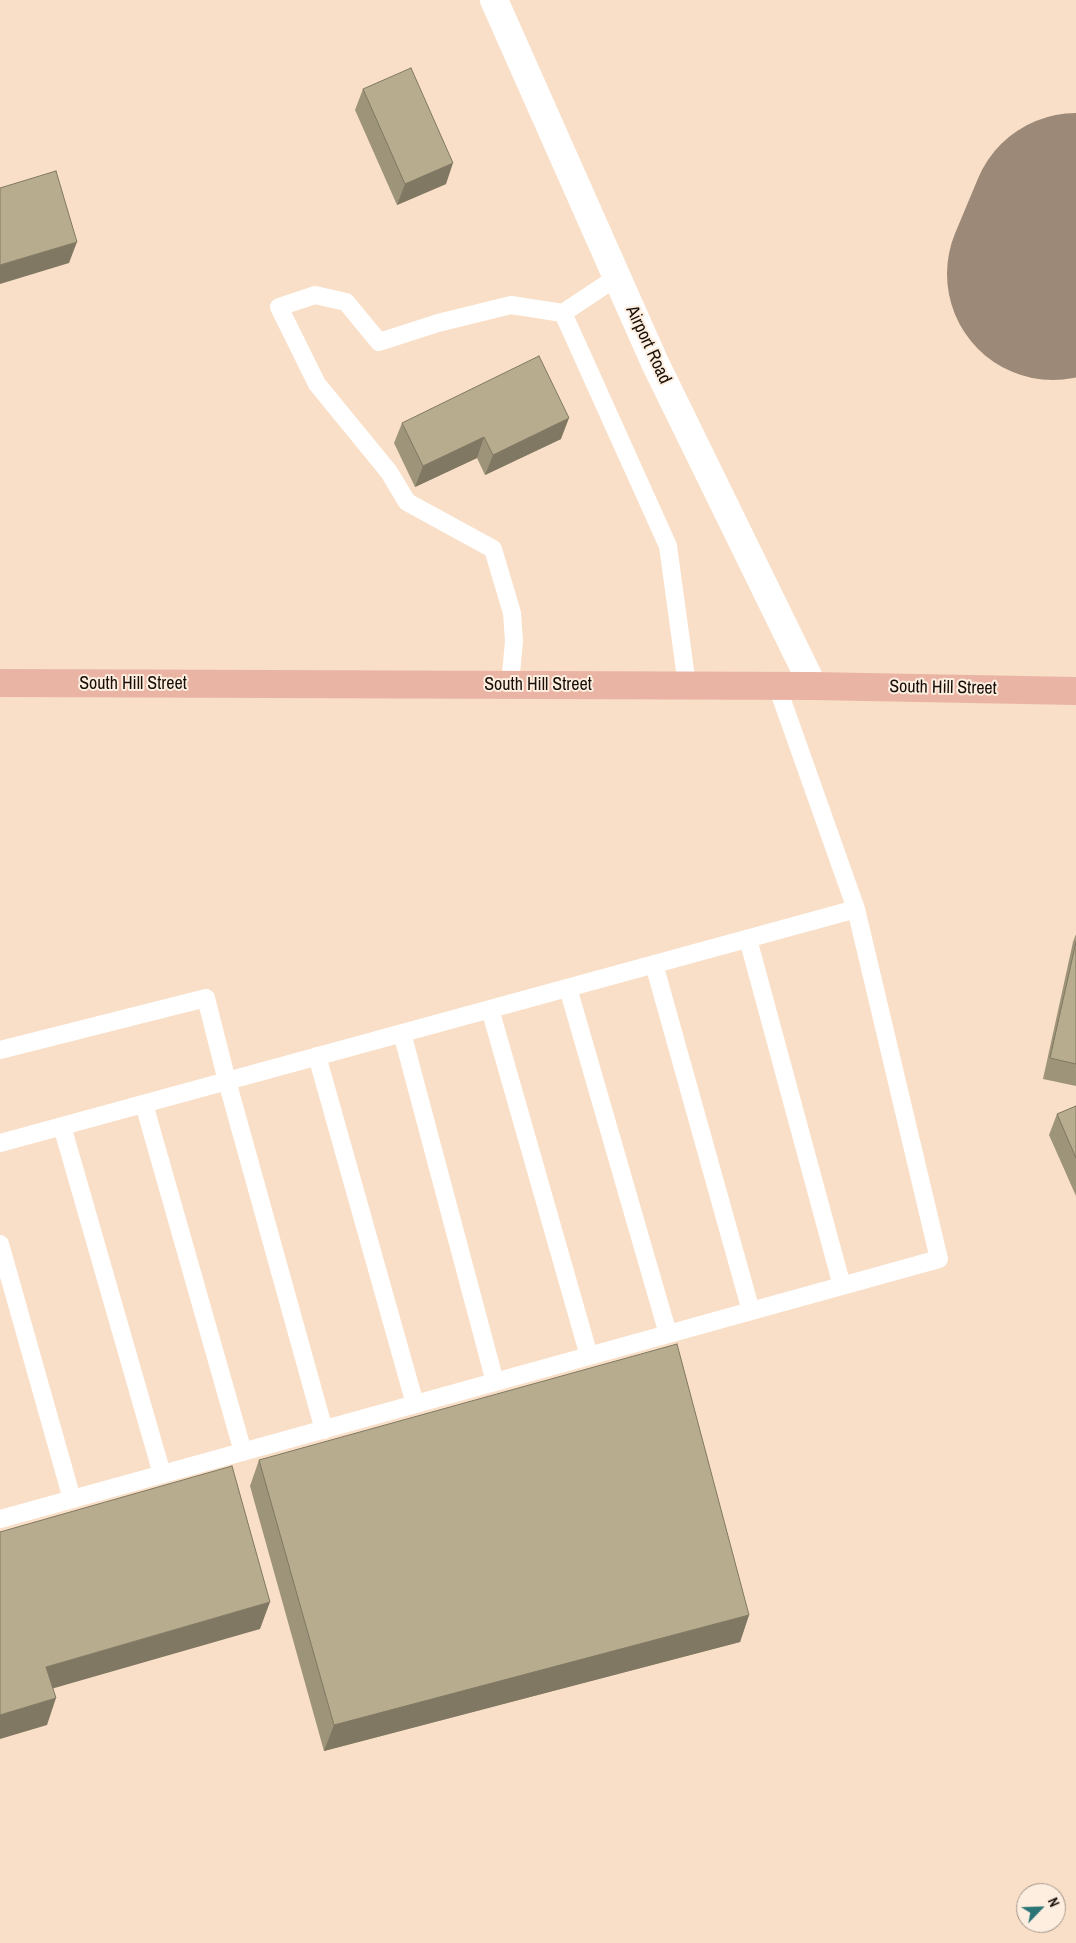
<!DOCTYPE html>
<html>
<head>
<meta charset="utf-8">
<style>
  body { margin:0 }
  #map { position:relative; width:1076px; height:1943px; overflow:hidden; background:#f9dfc7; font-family:"Archivo Narrow",sans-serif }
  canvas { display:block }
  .north { position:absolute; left:1016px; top:1883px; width:50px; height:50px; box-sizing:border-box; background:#feeee0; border:1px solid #a29589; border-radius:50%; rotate:66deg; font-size:14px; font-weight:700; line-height:20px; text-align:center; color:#180f07 }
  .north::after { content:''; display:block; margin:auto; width:18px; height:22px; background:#2b7576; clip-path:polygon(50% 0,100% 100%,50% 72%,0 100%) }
</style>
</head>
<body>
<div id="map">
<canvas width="1076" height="1943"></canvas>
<div class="north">N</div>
</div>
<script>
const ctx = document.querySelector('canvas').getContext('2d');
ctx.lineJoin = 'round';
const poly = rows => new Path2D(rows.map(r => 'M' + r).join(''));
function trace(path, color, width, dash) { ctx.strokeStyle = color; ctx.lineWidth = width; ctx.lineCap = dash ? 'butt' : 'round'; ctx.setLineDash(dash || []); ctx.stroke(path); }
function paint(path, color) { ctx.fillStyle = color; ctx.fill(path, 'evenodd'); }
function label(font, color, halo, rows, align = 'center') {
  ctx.font = font + ' "Archivo Narrow",sans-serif'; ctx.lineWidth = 4; ctx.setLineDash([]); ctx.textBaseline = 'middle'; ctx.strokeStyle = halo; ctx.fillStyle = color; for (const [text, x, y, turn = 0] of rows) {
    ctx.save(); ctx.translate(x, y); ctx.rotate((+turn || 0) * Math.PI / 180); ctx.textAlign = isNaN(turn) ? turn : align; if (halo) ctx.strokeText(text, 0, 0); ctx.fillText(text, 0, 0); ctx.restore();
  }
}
const taxiway = poly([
  [1053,274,1076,284]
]);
const runway = poly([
  [1053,274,1076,219]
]);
const service = poly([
  [563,313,668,546,687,685],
  [510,685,514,641,512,613,493,549,407,502,389,472,317,384,279,307,315,295,346,302,379,342,438,323,511,305,563,313,617,277],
  [748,939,842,1286],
  [654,964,751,1311],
  [568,988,668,1334],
  [490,1009,589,1356],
  [402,1033,495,1382],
  [0,1050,206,998,227,1081,324,1430],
  [317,1056,415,1404],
  [144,1104,243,1452],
  [62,1126,162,1474],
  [0,1143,856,909],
  [0,1244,72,1499],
  [0,1519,939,1259,856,909,777,686]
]);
const minor = poly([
  [494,0,655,363,813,686]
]);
const primary = poly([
  [0,683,813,686,1076,691]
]);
const wall = poly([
  [363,89,446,184,397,205,355,110],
  [402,423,561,439,485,475,477,458,415,487,394,443],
  [1076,934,1076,1086,1043,1079,1073,942],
  [1076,1106,1076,1196,1049,1135,1057,1114],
  [259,1460,749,1615,740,1642,324,1751,250,1486]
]);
const shadedWall = poly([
  [453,163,446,184,397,205,405,184],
  [77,242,69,263,0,284,0,265],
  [569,418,561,439,485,475,493,455],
  [484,437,477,458,415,487,423,466],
  [270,1602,260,1629,37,1693,46,1667],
  [749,1615,740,1642,324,1751,334,1725],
  [56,1698,47,1725,0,1739,0,1715]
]);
const building = poly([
  [411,68,453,163,405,184,363,89,411,68],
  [56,171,77,242,0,265,0,188,56,171],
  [539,356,569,418,493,455,484,437,423,466,402,423,539,356],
  [1076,942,1076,1064,1050,1058,1076,942],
  [1076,1106,1076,1158,1057,1114,1076,1106],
  [677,1344,749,1615,334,1725,259,1460,677,1344],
  [232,1466,270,1602,46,1667,56,1698,0,1715,0,1532,232,1466]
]);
const streetNames = [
  ["Airport Road",648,345,65],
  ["South Hill Street",133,684],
  ["South Hill Street",538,685],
  ["South Hill Street",943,688,1]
];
trace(taxiway, '#9c8978', 85);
trace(runway, '#9c8978', 212);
trace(service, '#fff', 18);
trace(minor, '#fff', 28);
trace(primary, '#eab4a4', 28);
paint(wall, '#9d947a');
paint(shadedWall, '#807863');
paint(building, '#b7ac8e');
trace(building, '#807863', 1);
label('18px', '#180f07', '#feeee0', streetNames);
</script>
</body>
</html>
